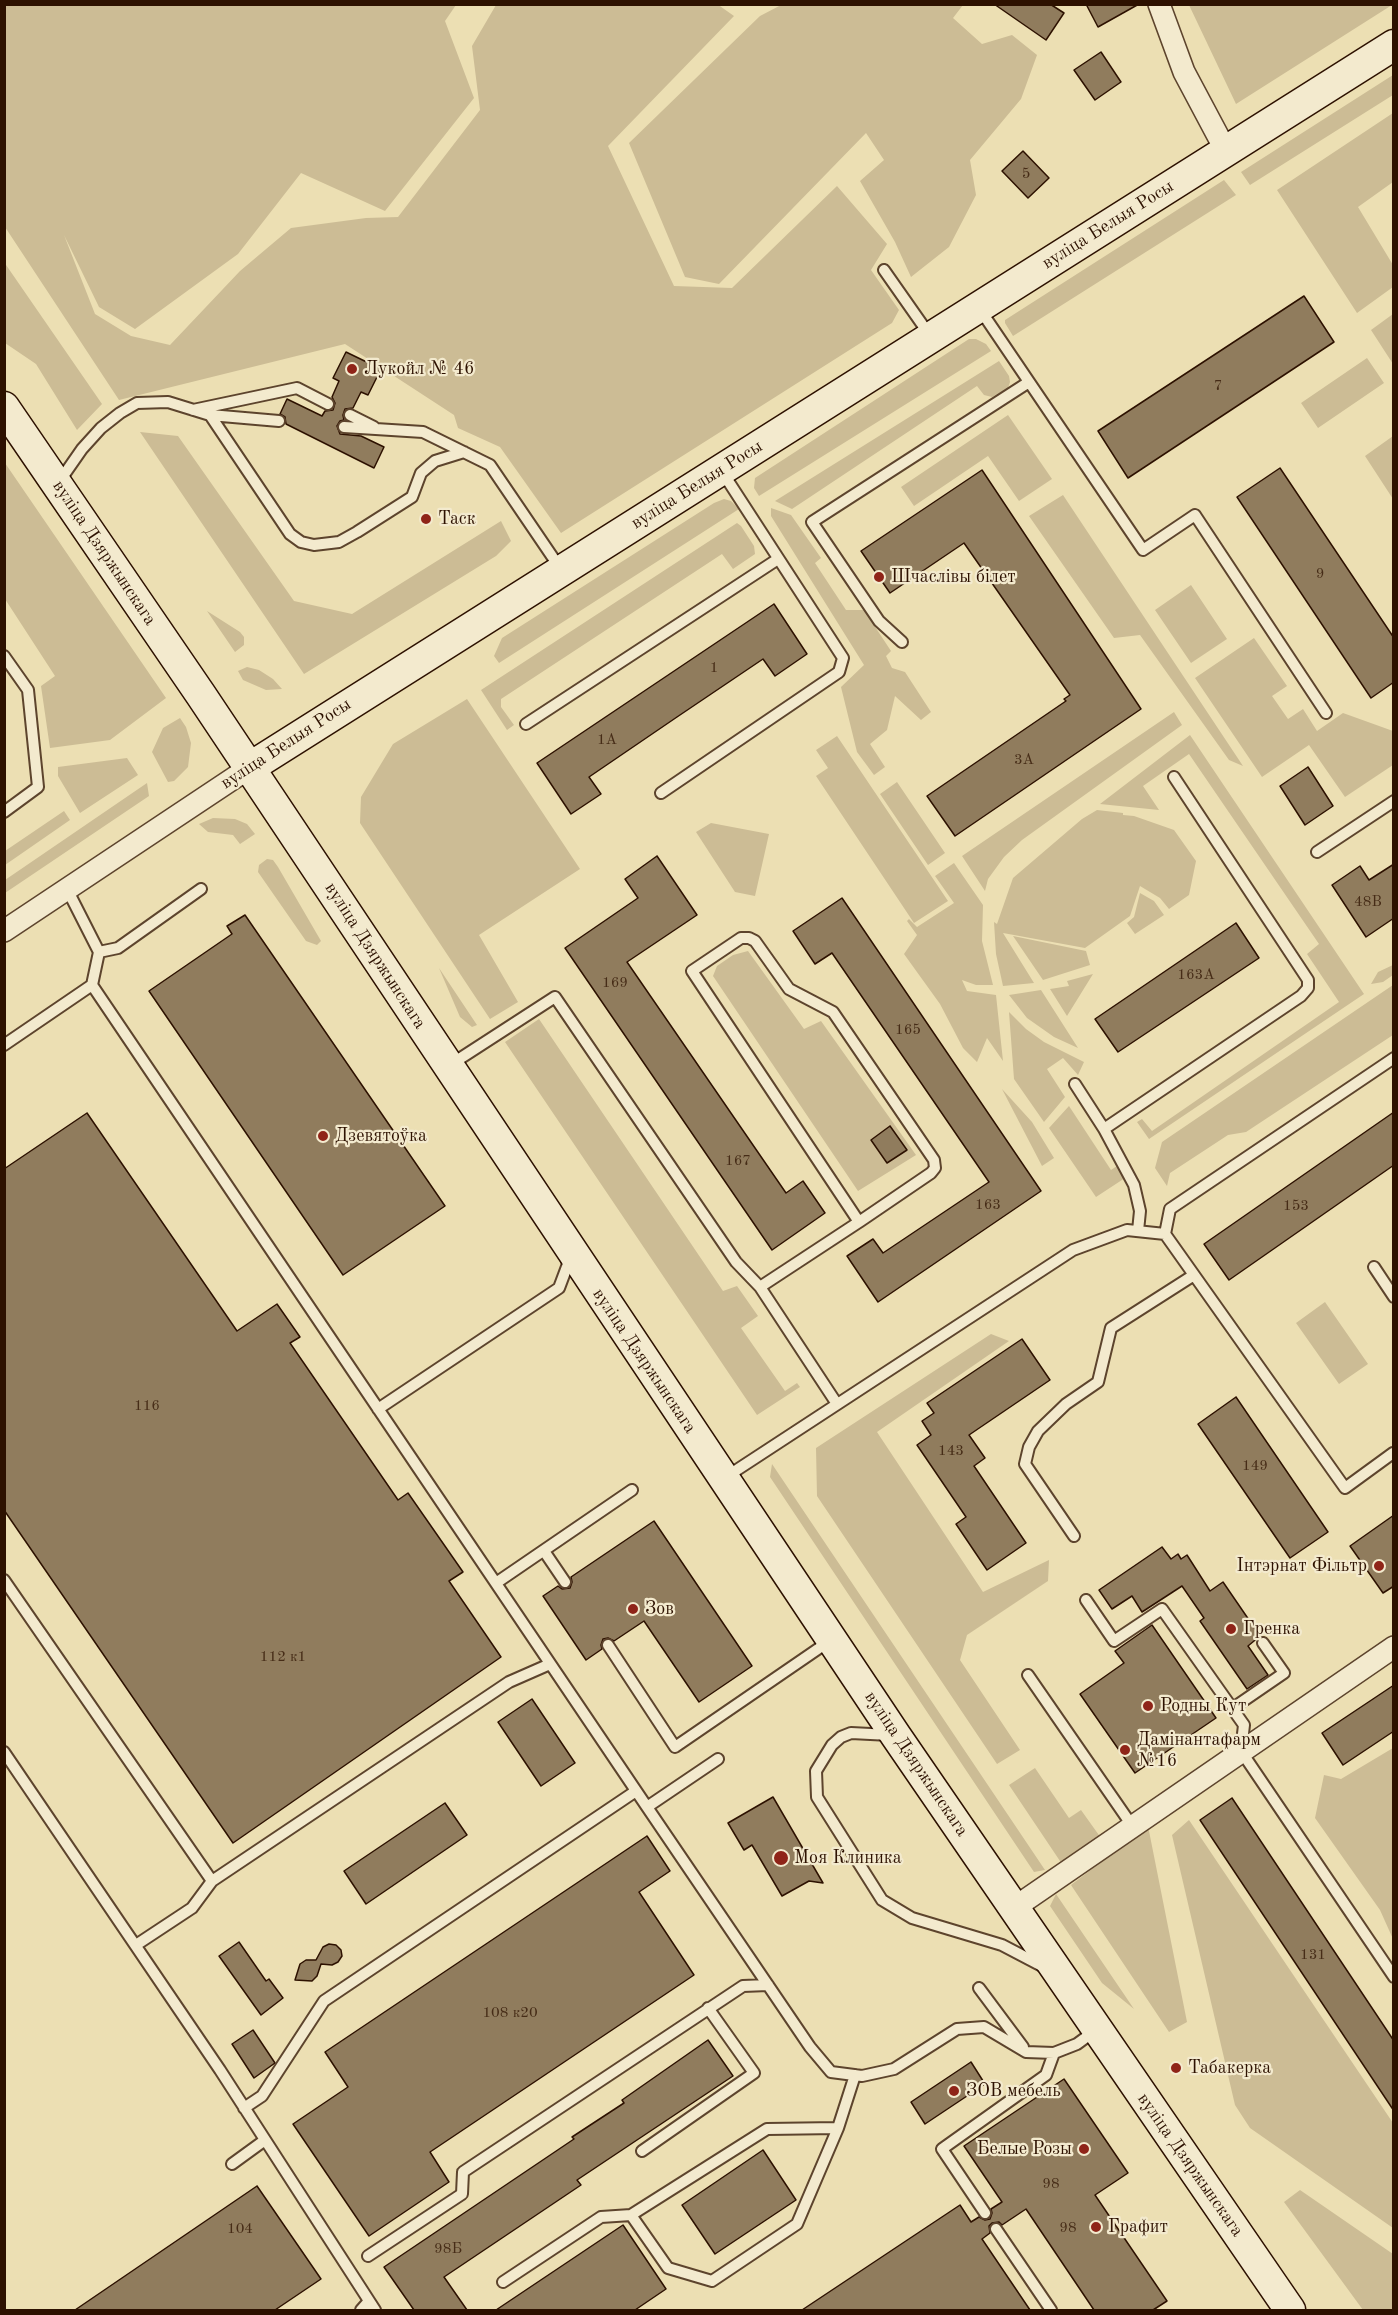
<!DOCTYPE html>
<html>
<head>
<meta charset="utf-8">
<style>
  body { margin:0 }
  #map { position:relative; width:1398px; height:2315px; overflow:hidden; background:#ecdfb3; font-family:"Old Standard TT",serif }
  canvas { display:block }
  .frame { position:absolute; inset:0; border:6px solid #2d1100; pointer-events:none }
</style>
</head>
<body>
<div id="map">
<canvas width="1398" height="2315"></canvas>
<div class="frame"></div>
</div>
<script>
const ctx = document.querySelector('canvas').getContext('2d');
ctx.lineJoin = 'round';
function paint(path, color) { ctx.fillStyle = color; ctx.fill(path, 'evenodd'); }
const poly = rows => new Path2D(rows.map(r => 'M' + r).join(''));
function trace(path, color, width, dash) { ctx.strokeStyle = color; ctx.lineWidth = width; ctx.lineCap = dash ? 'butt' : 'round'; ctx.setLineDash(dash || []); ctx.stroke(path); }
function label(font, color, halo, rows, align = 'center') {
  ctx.font = font + ' "Old Standard TT",serif'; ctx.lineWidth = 4.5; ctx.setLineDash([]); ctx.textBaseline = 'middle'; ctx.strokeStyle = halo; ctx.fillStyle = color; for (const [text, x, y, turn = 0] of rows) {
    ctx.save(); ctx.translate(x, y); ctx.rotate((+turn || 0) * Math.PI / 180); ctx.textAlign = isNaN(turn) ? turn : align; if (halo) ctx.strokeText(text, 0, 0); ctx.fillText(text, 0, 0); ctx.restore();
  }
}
const green = poly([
  [783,4,963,5,953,18,982,44,1012,35,1037,55,1021,99,970,160,976,195,949,247,911,277,895,242,860,181,884,160,866,133,719,284,685,277,629,143,760,16],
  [496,5,717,4,734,16,608,146,674,286,732,288,837,186,887,244,871,270,899,310,892,323,561,533,500,447,458,428,454,415,345,344,119,400,5,227,5,5,456,5,445,21,474,98,385,211,301,173,238,254,135,329,99,307,64,235,95,314,131,336,170,345,240,271,291,228,366,218,398,217,480,110,472,46],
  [1189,5,1392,5,1236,104],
  [1393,75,1393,95,1250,185,1241,172],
  [1393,113,1393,182,1358,207,1393,265,1393,287,1357,313,1277,190],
  [1224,180,1236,195,1013,336,1005,323,1005,320],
  [4,262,102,404,77,430,36,364,5,343],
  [1393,314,1393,364,1371,330],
  [969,339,976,339,986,344,991,351,759,496,754,488,755,478],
  [1367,358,1384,383,1318,428,1301,403],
  [999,361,1009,376,1010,382,1008,388,992,397,984,395,977,386,792,509,775,501],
  [1008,415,1052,479,1019,501,988,456,914,506,901,487],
  [140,432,178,436,294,601,352,614,501,521,511,541,496,556,304,674],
  [1393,436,1393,499,1365,456],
  [5,463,166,698,110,740,50,748,41,686,55,676,5,599],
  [1063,495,1243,766,1229,760,1140,635,1114,638,1029,516],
  [724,499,731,501,739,509,499,663,494,656,502,638,714,503],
  [771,508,791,515,821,558,815,563,846,610,864,610,891,651,886,656,892,668,905,672,931,712,921,720,895,696,887,730,870,744,885,767,874,775,857,752,841,687,864,665,771,516],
  [737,523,741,526,754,546,755,554,733,569,722,554,501,699,501,707,514,725,507,730,481,690],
  [1191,585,1227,639,1191,663,1155,610],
  [207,611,240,632,244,637,244,645,235,652],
  [1254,638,1287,686,1272,696,1288,719,1303,709,1317,731,1343,713,1393,731,1393,765,1345,797,1309,745,1262,777,1195,678],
  [247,667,259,670,273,679,282,689,266,690,243,680,238,671],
  [467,699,580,869,479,935,518,1002,490,1019,360,823,361,797,393,744],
  [1174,712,1182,725,1022,840,1004,857,988,879,985,891,962,856],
  [180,718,186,727,191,743,188,767,174,781,168,782,152,752,163,728],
  [1190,735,1364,994,1149,1139,1137,1122,1142,1119,1152,1131,1339,1002,1307,954,1319,944,1189,754,1143,786,1159,810,1100,804],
  [837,736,948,901,914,923,816,776,828,768,816,750],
  [127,758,138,775,80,813,58,776,58,767],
  [897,782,945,853,928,865,880,794],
  [147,783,149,796,5,893,5,880],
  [1097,810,1123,813,1123,815,1134,816,1174,830,1196,861,1189,895,1169,909,1160,898,1140,886,1130,916,1085,948,1003,933,1034,983,1003,986,996,954,994,922,997,924,1013,878,1082,819],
  [64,811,70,820,5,865,5,851],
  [213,818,235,819,247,824,255,834,240,844,233,835,208,832,199,824],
  [711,823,769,834,755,896,735,892,696,832],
  [267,859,273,860,278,867,321,941,317,945,306,941,258,872,259,865],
  [954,863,983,905,982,941,993,985,976,985,962,980,967,991,996,995,1003,1061,987,1038,977,1062,963,1048,940,1004,904,954,917,935,907,921,909,919,917,927,954,903,935,876],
  [1140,893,1154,901,1164,915,1135,934,1127,923,1134,917],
  [1013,936,1086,951,1090,965,1043,980],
  [748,951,804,1029,821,1021,916,1155,858,1191,713,976,717,966,733,955],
  [1393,965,1393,975,1383,982,1371,984,1378,972],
  [439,968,477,1025,472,1027,460,1017],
  [1093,974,1067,1016,1050,989,1069,986,1067,981],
  [1393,985,1393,1035,1246,1132,1228,1135,1170,1173,1167,1186,1155,1168,1162,1142],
  [1041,990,1078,1048,1054,1037,1027,1018,1009,995],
  [1009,1012,1026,1029,1044,1042,1084,1062,1078,1075,1063,1058,1047,1069,1065,1097,1044,1122,1014,1079],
  [539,1019,723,1291,737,1286,758,1316,741,1328,785,1391,797,1383,800,1387,757,1415,505,1042],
  [1002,1089,1032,1122,1054,1158,1042,1166],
  [1069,1106,1111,1170,1117,1166,1125,1178,1096,1197,1049,1128],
  [1325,1302,1368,1364,1339,1384,1296,1323],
  [991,1334,1009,1341,877,1432,983,1592,1049,1560,1048,1581,967,1635,960,1660,1020,1750,997,1764,817,1496,816,1448],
  [772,1464,1045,1870,1034,1872,770,1477],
  [1393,1748,1393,1939,1380,1910,1315,1818,1324,1775,1341,1779],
  [1035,1768,1069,1818,1081,1810,1101,1838,1062,1864,1009,1785],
  [1189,1820,1393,2123,1393,2228,1250,2128,1235,2105,1172,1835],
  [1148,1826,1187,2022,1169,2032,1071,1885],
  [1056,1894,1134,2009,1102,1983,1050,1906],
  [1300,2190,1393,2254,1393,2310,1363,2310,1284,2202]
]);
const building = poly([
  [994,4,1050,4,1064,13,1046,40,994,4],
  [1086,4,1139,4,1098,27,1086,4],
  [1101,52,1121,82,1095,100,1074,70,1101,52],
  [1023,151,1049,178,1028,198,1002,171,1023,151],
  [1304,296,1334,342,1128,478,1098,431,1304,296],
  [346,352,381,369,368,395,361,392,353,408,345,409,343,415,344,420,340,421,337,426,340,434,361,436,384,447,374,468,286,424,285,417,280,414,287,399,322,416,325,411,333,410,335,403,332,397,339,381,333,378,346,352],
  [1280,468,1394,638,1394,682,1371,698,1237,497,1280,468],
  [982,470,1141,709,955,836,927,796,1066,701,1064,699,1070,695,964,543,890,593,861,551,982,470],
  [774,604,807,654,775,676,763,659,677,717,589,777,601,794,571,814,537,763,774,604],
  [1308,767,1333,806,1305,825,1280,786,1308,767],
  [657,856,697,915,627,962,786,1193,803,1181,825,1213,772,1250,565,948,638,898,625,879,657,856],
  [1394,864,1394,918,1366,937,1332,885,1360,866,1369,880,1394,864],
  [842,898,1041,1191,878,1302,847,1256,873,1239,883,1253,989,1182,832,953,815,964,793,931,842,898],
  [245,915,445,1206,343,1275,149,991,232,934,227,926,245,915],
  [1236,923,1259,958,1118,1052,1095,1019,1236,923],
  [1394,1112,1394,1165,1229,1280,1204,1244,1394,1112],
  [87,1113,237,1331,277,1304,300,1337,290,1343,398,1500,408,1493,463,1572,449,1581,501,1657,233,1843,4,1510,4,1169,87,1113],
  [890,1126,907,1150,887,1163,871,1140,890,1126],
  [1022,1339,1050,1380,969,1435,985,1458,974,1466,1026,1543,987,1570,956,1524,966,1517,917,1445,931,1435,922,1421,934,1413,927,1403,1022,1339],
  [1236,1397,1328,1532,1290,1558,1198,1424,1236,1397],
  [1394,1515,1394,1586,1383,1593,1350,1546,1394,1515],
  [654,1521,752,1666,699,1702,644,1621,614,1641,608,1638,603,1639,601,1645,602,1649,586,1660,543,1596,558,1586,562,1589,570,1588,572,1582,571,1577,654,1521],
  [1162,1547,1171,1559,1178,1554,1181,1559,1187,1555,1210,1591,1223,1582,1260,1636,1248,1646,1268,1675,1247,1689,1200,1621,1204,1618,1182,1586,1142,1612,1132,1596,1112,1609,1099,1590,1162,1547],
  [1152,1625,1216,1718,1135,1773,1080,1694,1124,1663,1115,1651,1152,1625],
  [1394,1685,1394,1731,1343,1765,1322,1733,1394,1685],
  [532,1699,575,1763,541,1786,498,1722,532,1699],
  [773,1797,823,1883,809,1881,782,1896,752,1845,744,1850,728,1823,773,1797],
  [1232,1798,1394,2041,1394,2111,1200,1820,1232,1798],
  [445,1803,467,1835,366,1904,344,1871,445,1803],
  [647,1836,670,1871,639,1892,694,1975,430,2152,449,2182,369,2236,293,2124,348,2087,325,2052,647,1836],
  [239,1942,266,1981,269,1979,283,1998,261,2015,219,1956,239,1942],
  [329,1944,336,1945,341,1950,342,1956,338,1962,332,1965,321,1964,317,1976,312,1981,295,1980,300,1964,306,1960,316,1960,323,1947,329,1944],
  [253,2030,275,2063,254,2078,232,2044,253,2030],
  [708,2040,733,2076,577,2180,581,2185,444,2277,467,2310,414,2310,384,2267,574,2139,572,2137,624,2103,622,2100,708,2040],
  [971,2062,985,2084,925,2124,911,2102,971,2062],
  [1064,2079,1128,2173,1095,2195,1167,2301,1153,2310,1094,2310,1026,2209,1002,2225,999,2222,992,2223,989,2226,990,2233,982,2239,1030,2310,802,2310,960,2205,971,2222,979,2217,985,2220,990,2219,992,2213,991,2209,1002,2202,964,2146,1064,2079],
  [763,2150,796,2200,715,2254,682,2205,763,2150],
  [257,2186,321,2279,275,2310,75,2310,257,2186],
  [623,2225,666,2289,635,2310,496,2310,623,2225]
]);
const service = poly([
  [884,270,931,337],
  [979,308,1143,550,1195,515,1326,713],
  [193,410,297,388,328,404],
  [210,415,290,534,301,542,314,545,339,542,357,532,412,497,421,473,435,461,464,452],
  [350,415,374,427],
  [344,427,423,432,490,465,560,568],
  [59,482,82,449,101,428,120,413,137,403,168,402,210,415,279,421],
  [902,642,879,621,812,522,1029,382],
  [4,656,28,690,38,787,4,812],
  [526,724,778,559],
  [661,793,839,672,843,658,721,470],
  [1317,852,1394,801],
  [67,889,99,952,92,985,647,1807,810,2047,831,2072,862,2076,894,2069,957,2029,984,2027,1026,2052,1054,2053,1077,2044,1096,2030],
  [99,952,118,948,201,889],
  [4,1045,92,985],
  [450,1065,555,997,736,1262,760,1287,837,1404],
  [1075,1084,1104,1129,1134,1185,1140,1211,1138,1231],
  [1104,1129,1301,996,1308,988,1308,980,1174,777],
  [1165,1234,1170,1209,1394,1058],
  [1374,1267,1394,1297],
  [760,1287,859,1222,692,971,741,938,749,938,755,941,789,989,833,1012,934,1160,935,1168,931,1173,859,1222],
  [378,1409,559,1288,568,1264,566,1257],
  [726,1477,1073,1250,1127,1230,1165,1234,1345,1488,1393,1453],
  [1074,1536,1025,1464,1029,1447,1038,1431,1066,1404,1098,1382,1111,1328,1194,1275],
  [544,1551,565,1582],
  [4,1580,212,1881],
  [496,1583,632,1490],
  [1086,1600,1114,1641,1162,1609,1244,1725,1241,1751,1394,1977],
  [608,1645,675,1747,831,1640],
  [1028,1675,1133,1827],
  [1233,1708,1284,1673,1263,1643],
  [890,1735,851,1733,841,1737,832,1745,816,1771,817,1797,882,1900,912,1918,1002,1945,1044,1967],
  [4,1752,220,2070,375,2310],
  [647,1807,718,1759],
  [136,1945,192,1908,212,1881,509,1682,550,1664],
  [979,1988,1023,2047],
  [244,2108,262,2096,324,2001,636,1791],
  [642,2151,754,2073,708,2008],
  [232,2164,265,2140],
  [985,2213,942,2149,1046,2075,1054,2053],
  [631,2215,668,2268,712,2281,797,2224,838,2128],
  [996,2229,1051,2310],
  [368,2256,462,2194,463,2172,743,1986,768,1985],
  [503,2282,601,2217,631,2215,767,2129,838,2128,855,2075],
  [361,2310,369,2301]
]);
const minor = poly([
  [1159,4,1184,72,1226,151],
  [4,931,249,768],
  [1014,1908,1394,1647]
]);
const secondary = poly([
  [4,407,201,695,896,1736,1290,2310],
  [249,768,1394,45]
]);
const markers = [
  [352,369,6,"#8f2418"],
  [426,519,6,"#8f2418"],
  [879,577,6,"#8f2418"],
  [323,1136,6,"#8f2418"],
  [1379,1566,6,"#8f2418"],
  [633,1609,6,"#8f2418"],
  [1231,1629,6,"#8f2418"],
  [1148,1706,6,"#8f2418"],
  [1125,1750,6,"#8f2418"],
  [781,1858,8,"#8f2418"],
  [1176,2068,6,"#8f2418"],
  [954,2091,6,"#8f2418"],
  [1084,2149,6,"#8f2418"],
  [1096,2227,6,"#8f2418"]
];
const numberNames = [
  ["5",1026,174],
  ["7",1218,386],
  ["9",1320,574],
  ["1",714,668],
  ["1А",607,740],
  ["3А",1024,760],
  ["48В",1368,902],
  ["163А",1196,975],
  ["169",615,983],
  ["165",908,1030],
  ["167",738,1161],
  ["163",988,1205],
  ["153",1296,1206],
  ["116",147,1406],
  ["143",951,1451],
  ["149",1255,1466],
  ["112 к1",283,1657],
  ["131",1313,1955],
  ["108 к20",510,2013],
  ["98",1051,2184],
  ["98",1068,2228],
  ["104",240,2229],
  ["98Б",448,2249]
];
const streetNames = [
  ["вуліца Белыя Росы",1108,225,-32],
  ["вуліца Белыя Росы",697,485,-32],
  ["вуліца Дзяржынскага",104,553,56],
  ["вуліца Белыя Росы",286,744,-33],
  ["вуліца Дзяржынскага",375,956,57],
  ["вуліца Дзяржынскага",644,1361,56],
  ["вуліца Дзяржынскага",916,1764,56],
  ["вуліца Дзяржынскага",1190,2165,55]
];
const poiNames = [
  ["Лукойл № 46",364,369],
  ["Таск",438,519],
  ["Шчаслівы білет",891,577],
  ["Дзевятоўка",335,1136],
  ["Інтэрнат Фільтр",1367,1566,"right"],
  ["Зов",645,1609],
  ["Гренка",1243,1629],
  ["Родны Кут",1160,1706],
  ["Дамінантафарм",1137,1740],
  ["№16",1137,1761],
  ["Моя Клиника",794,1858],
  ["Табакерка",1188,2068],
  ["ЗОВ мебель",966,2091],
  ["Белые Розы",1072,2149,"right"],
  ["Графит",1108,2227]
];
paint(green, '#ccbc95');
paint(building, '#907c5d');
trace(building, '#2d1100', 1.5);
trace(service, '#5d442d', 14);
trace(minor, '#5d442d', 24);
trace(secondary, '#2d1100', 33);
trace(service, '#f3eace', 10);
trace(minor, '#f3eace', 21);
trace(secondary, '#f3eace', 30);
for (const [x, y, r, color] of markers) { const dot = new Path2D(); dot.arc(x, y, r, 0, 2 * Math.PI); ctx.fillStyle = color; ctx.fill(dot); trace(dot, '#f3eace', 2); }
label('15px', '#462c17', null, numberNames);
label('18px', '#2d1100', '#f3eace', streetNames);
label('18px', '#2d1100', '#f3eace', poiNames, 'left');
</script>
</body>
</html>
